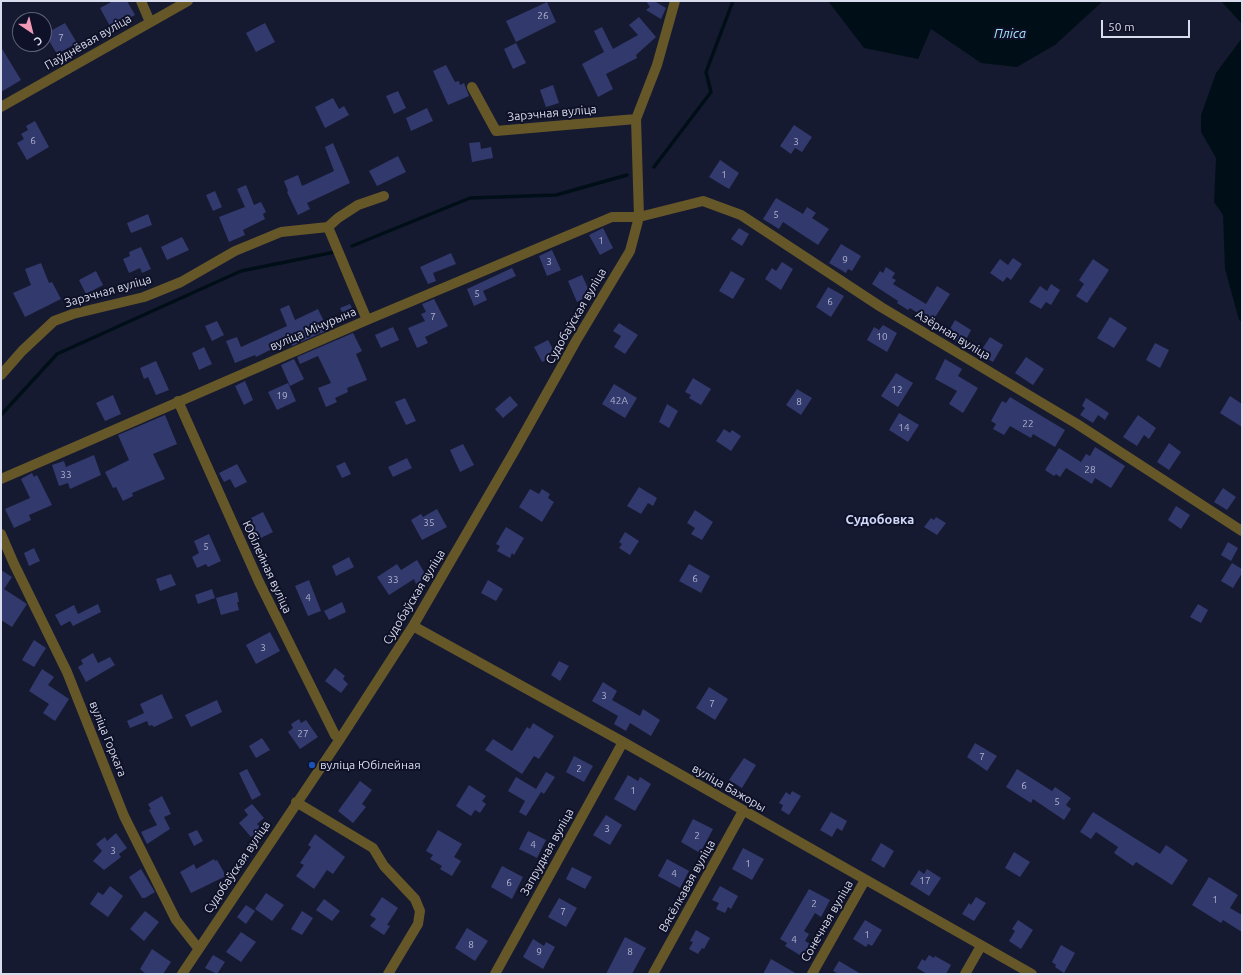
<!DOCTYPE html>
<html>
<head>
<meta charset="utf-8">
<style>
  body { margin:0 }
  #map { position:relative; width:1243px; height:975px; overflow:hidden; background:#161a31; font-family:Ubuntu,sans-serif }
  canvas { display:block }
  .frame { position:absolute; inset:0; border:2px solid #d9dced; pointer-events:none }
  .north { position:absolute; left:12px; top:12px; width:40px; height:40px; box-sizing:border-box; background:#0e1127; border:1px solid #5f6276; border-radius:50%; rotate:145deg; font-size:11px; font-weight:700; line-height:16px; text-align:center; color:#d9dced }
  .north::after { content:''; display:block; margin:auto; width:14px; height:18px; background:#f09ab6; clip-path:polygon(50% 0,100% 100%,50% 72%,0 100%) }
  .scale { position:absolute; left:1101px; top:20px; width:89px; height:18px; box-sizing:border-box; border:2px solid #d9dced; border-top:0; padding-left:5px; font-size:12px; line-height:14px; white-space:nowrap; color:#d9dced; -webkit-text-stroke:3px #0e1127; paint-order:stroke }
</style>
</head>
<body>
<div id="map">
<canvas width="1243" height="975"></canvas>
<div class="frame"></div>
<div class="north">С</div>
<div class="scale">50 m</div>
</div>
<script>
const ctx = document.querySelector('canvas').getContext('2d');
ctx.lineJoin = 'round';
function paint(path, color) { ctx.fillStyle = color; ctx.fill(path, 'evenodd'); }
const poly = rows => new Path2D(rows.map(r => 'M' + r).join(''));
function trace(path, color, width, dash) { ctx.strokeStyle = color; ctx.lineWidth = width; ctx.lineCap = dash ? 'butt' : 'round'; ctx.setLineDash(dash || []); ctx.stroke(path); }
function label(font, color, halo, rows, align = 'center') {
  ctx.font = font + ' Ubuntu,sans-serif'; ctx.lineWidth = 4; ctx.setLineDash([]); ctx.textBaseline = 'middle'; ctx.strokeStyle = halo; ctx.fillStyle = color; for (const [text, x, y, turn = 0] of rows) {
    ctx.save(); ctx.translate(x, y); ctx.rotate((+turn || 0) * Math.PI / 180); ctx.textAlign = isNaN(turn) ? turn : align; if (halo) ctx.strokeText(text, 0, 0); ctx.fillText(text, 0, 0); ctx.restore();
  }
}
const water = poly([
  [828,1,1103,1,1055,45,1017,67,981,63,931,29,918,59,864,48],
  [1221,1,1242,1,1242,24],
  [1242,38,1242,322,1239,320,1225,269,1223,215,1214,202,1216,158,1201,132,1201,115,1216,73]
]);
const stream = poly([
  [654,167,711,92,706,72,733,1],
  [352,246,470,198,556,195,627,175],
  [1,415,57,354,241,271,335,252]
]);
const building = poly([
  [113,1,127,1,135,15,111,28,100,8],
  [646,1,654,1,666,8,661,19,646,10,650,7],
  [547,2,556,22,516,42,506,21],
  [639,17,656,37,636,55,637,58,606,74,613,89,598,97,582,64,604,52,594,31,602,27,613,49,638,35,629,25],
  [65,23,77,43,57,54,45,34],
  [265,23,275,42,256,52,246,33],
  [516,43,526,63,513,69,504,49],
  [1,47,21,80,1,92],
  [446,65,455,82,459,81,460,85,464,83,469,96,448,105,433,71],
  [553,85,559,103,546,107,540,90],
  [398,91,406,108,394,114,386,96],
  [333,98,339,109,344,106,349,115,325,128,315,107],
  [427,108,433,121,411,131,406,118],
  [35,121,49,147,27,160,17,143,24,139,21,134,28,130,26,126],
  [794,125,812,137,802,152,795,148,791,154,780,146],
  [480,142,481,149,491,147,493,158,472,162,469,143],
  [333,143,350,183,307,203,310,209,298,215,287,192,288,191,284,181,298,175,302,186,334,171,325,147],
  [398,156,406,172,377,186,369,171],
  [720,160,739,173,729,189,709,177],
  [246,185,254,205,261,202,266,212,263,214,265,219,243,230,245,235,229,242,219,217,245,207,237,189],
  [215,191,222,207,213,211,206,195],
  [776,198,803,214,807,207,816,213,812,218,829,229,818,245,783,222,779,229,763,219],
  [148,214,152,225,131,233,127,223],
  [603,228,613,248,600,255,589,235],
  [739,228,749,234,742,246,731,239],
  [182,237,189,250,167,260,161,247],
  [841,244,861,256,852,271,848,269,846,273,829,263],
  [141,247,151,269,142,273,140,268,129,273,123,259,130,256,129,252],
  [552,250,561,270,547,276,539,256],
  [451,253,456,264,433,273,436,281,428,284,420,267],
  [1013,258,1022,264,1011,280,1007,277,1003,282,990,273,1000,259,1008,265],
  [1093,259,1109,270,1087,303,1076,296,1084,284,1079,280],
  [782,262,793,269,781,290,765,279,772,268,776,271],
  [41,263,49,283,52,282,61,299,25,317,13,293,31,285,25,269],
  [886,267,895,273,892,278,896,280,893,284,926,304,937,286,950,294,932,322,910,308,908,310,897,303,898,301,872,284,880,271,883,273],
  [512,268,516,276,483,291,487,300,474,306,467,289],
  [96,271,103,285,86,294,79,280],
  [731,271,745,279,733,299,719,291],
  [582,275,591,295,577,302,568,281],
  [1051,284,1060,290,1051,305,1046,302,1041,309,1029,302,1040,286,1047,291],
  [828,287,844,296,831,317,816,307],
  [434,299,448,326,425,337,428,343,417,348,408,328,425,321,421,314,426,312,422,304],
  [350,304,355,314,345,318,340,308],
  [289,305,295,320,318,309,328,330,292,346,290,340,256,357,255,355,235,363,226,341,237,337,241,347,287,326,280,309],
  [1110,317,1127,328,1114,348,1097,338],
  [955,320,971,330,967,338,963,336,959,344,946,336],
  [217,321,224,335,212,341,205,326],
  [619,323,638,335,625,354,614,347,621,336,613,331],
  [883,325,897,333,887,352,867,340,874,327,879,330],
  [393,327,399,340,381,348,375,335],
  [353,333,362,351,356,354,367,380,347,388,348,392,335,398,337,402,326,407,318,388,331,383,318,356,300,364,297,357],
  [990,337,1003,345,993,362,979,354],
  [548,340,556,355,542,362,534,347],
  [1155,343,1169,350,1160,368,1146,360],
  [204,347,212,364,199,370,192,353],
  [1026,357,1044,369,1033,385,1015,373],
  [294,359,304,379,290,386,281,365],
  [945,359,962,369,958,376,978,388,963,413,949,404,957,391,935,379],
  [156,361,169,390,156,395,148,377,144,379,140,368],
  [896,373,913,383,898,407,881,396],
  [693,378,711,389,701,405,689,398,691,395,685,392],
  [245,381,253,400,244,405,235,386],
  [288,383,296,401,277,410,268,392],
  [614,384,637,398,625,418,602,404],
  [797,389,812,398,801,415,786,405],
  [113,395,121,414,105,421,96,403],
  [510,396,518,405,503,418,495,409],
  [1230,396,1242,404,1242,427,1220,413],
  [1010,397,1065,430,1055,447,1033,434,1031,438,1010,426,1004,435,993,429,996,424,991,421,1002,401,1006,403],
  [405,398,416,421,406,425,395,402],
  [1086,398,1109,413,1105,420,1098,415,1093,423,1080,415,1085,408,1082,406],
  [667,404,678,411,669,428,659,422],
  [899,413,919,425,908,442,889,430],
  [165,415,177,444,153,454,165,479,132,493,133,496,123,501,116,487,113,488,105,472,129,460,118,435],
  [1138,415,1156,428,1149,439,1144,435,1137,446,1123,437],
  [724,429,730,433,732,430,741,436,731,451,716,441],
  [1169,443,1181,452,1169,470,1157,462],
  [463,444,474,465,460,472,450,450],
  [1095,447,1125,466,1111,488,1095,478,1092,484,1066,468,1060,477,1056,474,1054,476,1045,470,1059,448,1081,462,1086,454,1090,456],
  [94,455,101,475,70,489,68,483,59,486,52,465,64,461,66,467],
  [407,458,412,468,393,477,388,467],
  [345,462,351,474,342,478,336,466],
  [237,464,247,482,235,488,230,479,224,482,219,473],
  [32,473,34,477,37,475,52,505,29,515,31,520,14,528,5,509,30,498,21,479],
  [639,487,657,498,653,506,648,503,641,514,627,506],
  [1223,488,1236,497,1227,510,1214,502],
  [530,489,539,494,542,489,550,494,548,498,554,502,542,522,519,507],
  [1176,506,1190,515,1181,529,1168,520],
  [437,509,447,527,422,540,411,520,421,514,423,517],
  [695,510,713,522,702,540,691,534,695,528,687,523],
  [263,512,273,532,257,540,253,530,248,532,243,522],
  [936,517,946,523,937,535,924,527,931,518,934,520],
  [506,527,524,538,514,555,512,553,510,558,497,551,500,546,496,544],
  [625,532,639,541,630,555,619,548,622,544,619,542],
  [209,534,221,561,208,567,206,564,197,568,192,557,199,553,194,541],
  [1228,542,1238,548,1231,561,1221,555],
  [34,548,40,561,29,566,24,553],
  [349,557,354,567,336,576,332,566],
  [417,560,427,577,416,584,414,579,389,595,377,577,397,564,401,570],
  [1232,563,1242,569,1242,573,1233,588,1221,581],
  [689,564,710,576,701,593,679,581],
  [1,570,12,577,4,589,27,604,12,627,1,620],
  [171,574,176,585,160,591,156,579],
  [309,580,321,611,308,616,295,586],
  [488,580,503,589,496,601,481,593],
  [212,589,215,598,198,604,195,595],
  [237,592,239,602,237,602,239,610,221,615,216,598],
  [342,602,346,612,329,620,324,611],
  [98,604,101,612,73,626,70,621,61,626,55,615,74,605,78,614],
  [1198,604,1208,610,1201,623,1190,617],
  [270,632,280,651,256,664,246,645],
  [34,640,46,648,34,667,22,660],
  [93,653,98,663,110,657,115,665,86,682,78,667,83,664,81,660],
  [559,661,569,666,560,681,551,675],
  [335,668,345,676,343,679,348,684,341,693,325,681],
  [42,669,54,677,48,685,69,699,55,721,43,713,49,704,29,691],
  [603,682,617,691,612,700,640,716,643,709,660,720,651,736,630,723,626,731,614,724,618,716,592,701],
  [709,687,728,699,715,720,696,708],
  [162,694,173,718,154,727,152,725,149,726,147,721,130,728,127,721,144,713,140,704],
  [217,700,222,712,191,727,185,715],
  [299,719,301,723,306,720,318,737,300,749,288,732,293,728,291,724],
  [533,723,554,736,539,759,534,756,522,774,485,750,493,739,512,751,527,727,530,729],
  [262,738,270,750,256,758,249,746],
  [975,743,997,756,987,771,967,757],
  [574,756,593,766,584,782,566,772],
  [744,758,756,765,742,788,729,780],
  [247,769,261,795,252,800,239,773],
  [1017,769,1052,791,1055,787,1071,798,1066,805,1071,809,1064,820,1033,799,1031,803,1006,787],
  [546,772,555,777,544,794,541,792,526,816,519,812,525,801,508,791,516,777,536,789],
  [628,775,638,781,640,777,651,784,635,811,614,799],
  [360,781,372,790,362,804,366,807,353,823,338,811],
  [469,785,486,796,482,801,486,804,480,813,475,810,471,816,456,806],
  [792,791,801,796,789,815,781,810,783,805,779,803,786,792,790,795],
  [162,796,171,814,164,817,170,829,147,844,141,832,157,825,149,810,151,809,148,804],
  [252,804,264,818,257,824,261,828,251,837,239,823,248,815,244,810],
  [831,812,847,821,842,831,837,828,832,837,820,830],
  [1093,812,1160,854,1166,845,1188,860,1172,885,1136,862,1133,866,1114,853,1118,847,1096,832,1091,839,1080,832],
  [606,815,622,825,610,845,593,835],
  [693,819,713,829,700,853,681,842],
  [197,830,203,841,194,846,188,834],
  [438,830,462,844,454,857,461,861,452,876,440,869,442,866,430,859,433,855,426,851],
  [528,831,546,840,537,858,519,849],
  [116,833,127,848,119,854,121,857,104,870,93,861,102,851,96,844,105,837,107,841],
  [315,834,345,857,333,874,327,870,314,889,296,876,304,865,300,863,311,847,308,845],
  [881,843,894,851,884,868,871,860],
  [743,848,764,859,752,880,732,869],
  [1014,852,1030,862,1020,877,1005,868],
  [214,859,215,861,217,860,226,876,191,893,180,872,194,864,196,869],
  [667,859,689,871,680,888,658,876],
  [502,866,523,877,512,899,491,887],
  [572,867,592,877,585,889,566,879],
  [141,869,155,892,145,898,142,898,129,877],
  [927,869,941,878,929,896,910,884,919,870,924,874],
  [1209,877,1238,895,1230,908,1242,915,1242,932,1223,920,1221,923,1192,905],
  [110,886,123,896,108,917,90,904,98,892,103,895],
  [720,886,738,896,731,909,728,907,725,913,716,909,719,903,712,900],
  [809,889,830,900,821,917,815,913,804,931,809,934,805,941,810,944,803,957,785,946,787,943,780,939],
  [266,893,284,905,272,921,255,909],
  [382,897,398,908,387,925,390,926,384,935,370,926,376,919,370,915],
  [976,897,986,903,974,921,962,914,969,903,971,905],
  [559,898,577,908,566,927,548,917],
  [324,899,340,911,332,921,316,910],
  [246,905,255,911,246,924,237,917],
  [145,911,159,922,144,941,130,929],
  [302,911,313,918,302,935,291,929],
  [865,920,882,930,872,946,868,944,866,947,853,939],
  [1018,920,1033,930,1021,949,1009,941,1015,931,1012,929],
  [467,928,488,941,475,961,455,948],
  [696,930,710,938,704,949,702,948,698,954,689,949,693,942,690,941],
  [241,932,256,942,241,962,226,952],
  [625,937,646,948,632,974,606,974],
  [533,939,544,946,546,942,555,947,543,969,523,957],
  [1061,945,1075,953,1064,973,1055,967,1056,965,1052,962],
  [152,949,171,962,163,974,146,974,140,969],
  [213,955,225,962,217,974,205,968],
  [929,955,934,958,935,956,951,965,946,974,927,974,917,968,922,959,925,961],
  [771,959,797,974,763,974],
  [839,961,861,974,839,974,833,971]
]);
const minor = poly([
  [141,1,150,22],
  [472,87,496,131,636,119],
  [1,107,188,1],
  [328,227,367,320],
  [1,375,22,351,54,321,73,314,144,297,181,282,235,251,281,232,328,227,338,218,358,205,384,196],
  [178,401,259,582,335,735,340,739],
  [1,479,367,320,612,217,639,217,703,201,741,215,881,307,1077,424,1242,531],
  [1,534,14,564,67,672,124,816,176,920,198,948],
  [413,626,623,742,1032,974],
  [296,802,373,848,384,866,415,899,420,911,418,924,388,974],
  [182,974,340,739,413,626,515,450,576,341,630,251,639,217,636,119,657,65,675,1],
  [495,974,623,742],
  [653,974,743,811],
  [812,974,865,880],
  [965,974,981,946]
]);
const markers = [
  [312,765,4,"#1a4fb4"]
];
const numberNames = [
  ["26",543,16],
  ["7",61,38],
  ["6",33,141],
  ["3",796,142],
  ["1",724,175],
  ["5",776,215],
  ["1",601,241],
  ["9",845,260],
  ["3",549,262],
  ["5",477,294],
  ["6",830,302],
  ["7",433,317],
  ["10",882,337],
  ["12",897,390],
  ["19",282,396],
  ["42А",619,401],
  ["8",799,402],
  ["22",1028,424],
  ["14",904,428],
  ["28",1090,470],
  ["33",66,475],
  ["35",429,523],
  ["5",206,547],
  ["6",695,579],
  ["33",393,580],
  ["4",308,598],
  ["3",263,648],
  ["3",604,696],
  ["7",712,704],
  ["27",303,734],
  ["7",982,757],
  ["2",579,769],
  ["6",1024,786],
  ["1",633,791],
  ["5",1057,802],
  ["3",607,829],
  ["2",697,836],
  ["4",533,845],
  ["3",113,851],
  ["1",748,864],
  ["4",674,874],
  ["17",925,881],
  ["6",509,883],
  ["1",1215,900],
  ["2",814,904],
  ["7",563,912],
  ["1",867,935],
  ["4",794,940],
  ["8",471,945],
  ["9",539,952],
  ["8",630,952]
];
const streetNames = [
  ["Паўднёвая вуліца",88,42,-30],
  ["Зарэчная вуліца",552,113,-5],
  ["Зарэчная вуліца",108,291,-16],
  ["Судобаўская вуліца",576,316,-60],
  ["вуліца Мічурына",313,329,-23],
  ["Азёрная вуліца",953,335,31],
  ["Юбілейная вуліца",267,567,65],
  ["Судобаўская вуліца",414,597,-59],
  ["вуліца Горкага",108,739,68],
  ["вуліца Бажоры",729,788,30],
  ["Запрудная вуліца",547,852,-61],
  ["Судобаўская вуліца",237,867,-56],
  ["Вясёлкавая вуліца",687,886,-61],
  ["Сонечная вуліца",827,921,-60]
];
const poiNames = [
  ["вуліца Юбілейная",320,765]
];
const waterNames = [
  ["Пліса",1010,34]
];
const neighbourhoodNames = [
  ["Судобовка",880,520]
];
paint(water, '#000f17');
trace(stream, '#000f17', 3.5);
paint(building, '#32396d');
trace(minor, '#665729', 10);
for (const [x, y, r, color] of markers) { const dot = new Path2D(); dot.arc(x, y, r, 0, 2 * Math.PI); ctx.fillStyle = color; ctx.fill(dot); trace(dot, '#0e1127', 1.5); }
label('10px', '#afb3cd', null, numberNames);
label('12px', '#d9dced', '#0e1127', streetNames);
label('12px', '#d9dced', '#0e1127', poiNames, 'left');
label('italic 13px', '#a5e4fc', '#0e1127', waterNames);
label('bold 13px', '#d1d9f9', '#0e1127', neighbourhoodNames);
</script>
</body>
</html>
